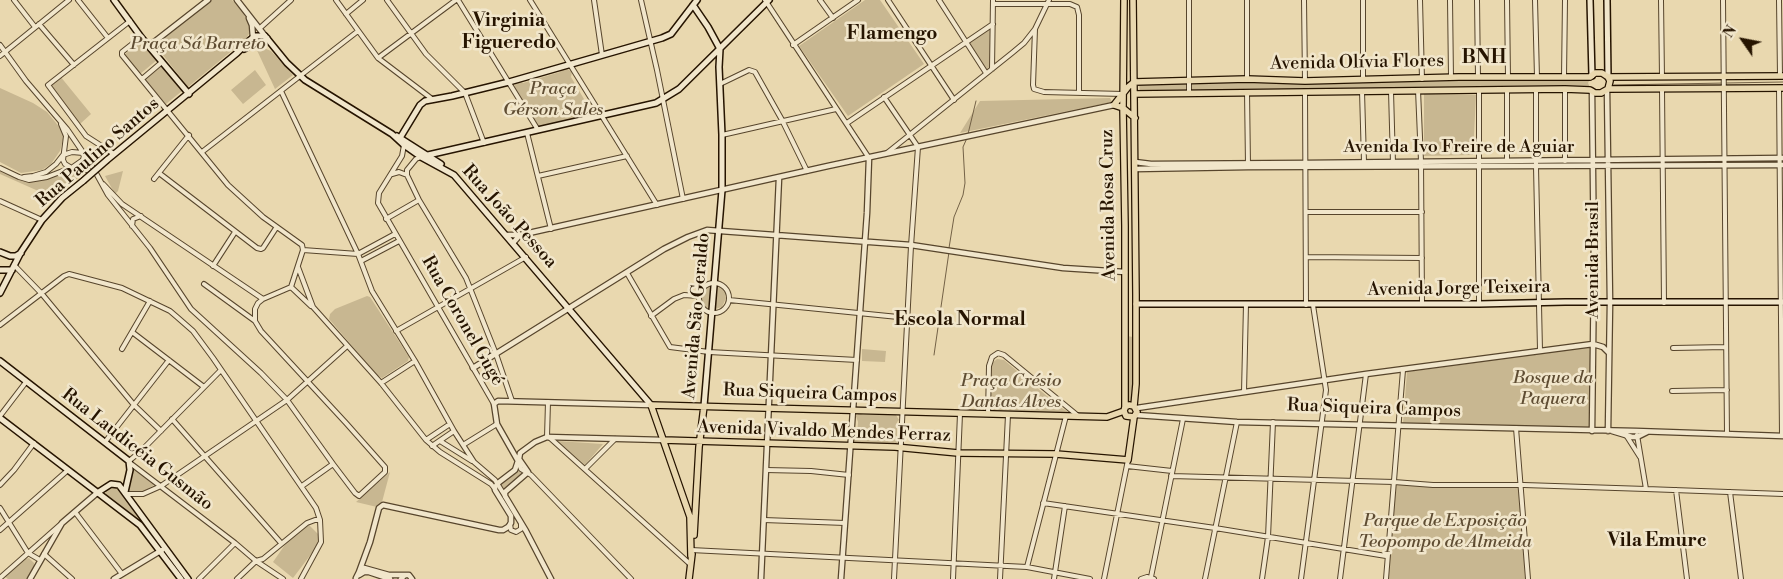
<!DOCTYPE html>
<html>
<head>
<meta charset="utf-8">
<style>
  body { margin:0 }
  #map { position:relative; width:1783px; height:579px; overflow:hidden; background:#e9d8af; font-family:"Libre Bodoni",serif }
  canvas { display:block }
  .north { position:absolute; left:1718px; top:15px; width:50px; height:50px; -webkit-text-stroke:4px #f1e6cb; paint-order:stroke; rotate:303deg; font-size:14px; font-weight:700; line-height:20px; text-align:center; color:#261400 }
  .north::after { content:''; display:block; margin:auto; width:18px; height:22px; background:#261400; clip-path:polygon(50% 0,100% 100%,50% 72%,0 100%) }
</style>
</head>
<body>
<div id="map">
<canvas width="1783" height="579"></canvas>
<div class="north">N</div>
</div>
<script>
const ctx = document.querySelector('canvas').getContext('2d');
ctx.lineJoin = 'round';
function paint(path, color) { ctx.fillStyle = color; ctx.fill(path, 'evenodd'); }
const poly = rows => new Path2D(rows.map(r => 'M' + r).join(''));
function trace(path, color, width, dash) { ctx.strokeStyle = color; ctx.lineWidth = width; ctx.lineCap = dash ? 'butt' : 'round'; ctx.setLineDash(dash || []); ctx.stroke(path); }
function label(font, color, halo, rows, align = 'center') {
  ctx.font = font + ' "Libre Bodoni",serif'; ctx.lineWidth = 5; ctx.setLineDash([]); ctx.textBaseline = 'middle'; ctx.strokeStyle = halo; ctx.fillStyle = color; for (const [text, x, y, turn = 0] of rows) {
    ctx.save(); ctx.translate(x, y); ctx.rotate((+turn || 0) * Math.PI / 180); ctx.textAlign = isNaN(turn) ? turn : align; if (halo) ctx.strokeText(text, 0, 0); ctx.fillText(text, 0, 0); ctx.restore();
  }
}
const green = poly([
  [212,0,232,0,242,11,250,26,249,34,245,40,188,87,155,45],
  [865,0,880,0,924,64,848,116,799,46],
  [991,27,990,66,988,69,985,69,969,44,969,41],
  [141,41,157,60,140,74,124,55],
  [255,46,264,48,271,51,293,75,275,89],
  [161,66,182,91,166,104,145,80],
  [566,68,572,72,571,77,591,111,595,112,591,117,539,128,514,89,515,83,519,81,523,83,560,72,562,69],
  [255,70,266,85,243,104,231,90],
  [60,76,91,114,80,124,51,85],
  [1591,77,1588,83,1591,90,1140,92,1139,84,1141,82],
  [0,88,33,103,47,112,61,129,64,136,60,151,51,164,42,170,21,173,0,162],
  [1424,94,1476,95,1473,155,1424,156],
  [1110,98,1112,102,960,133,980,101],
  [76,168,86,171,54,198,0,174,0,170,35,181,43,180,63,171],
  [123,171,118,191,115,194,105,176],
  [709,282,713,282,708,308,703,305,700,299,700,291],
  [719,283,725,289,726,298,722,307,715,309],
  [367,296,370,297,409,357,408,361,382,378,377,375,329,319,330,314,335,309],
  [1127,336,1133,337,1133,401,1126,401],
  [1590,347,1592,428,1403,423,1407,372],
  [862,349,886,351,885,362,862,361],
  [997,359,1004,360,1060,407,1072,414,990,412,991,364],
  [859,413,863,415,896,415,899,420,897,422,897,436,899,441,895,445,862,442,860,444,857,444,854,441,854,437,857,436,858,422,856,416],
  [557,441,603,444,585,465],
  [518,464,527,472,504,492,499,483],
  [131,467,154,485,141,493,130,492,127,487],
  [390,472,382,502,377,507,356,502],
  [1394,482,1430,484,1521,485,1525,579,1388,579],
  [114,484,125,493,128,502,154,537,161,544,160,548,158,547,142,523,106,495,106,489],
  [308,524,320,536,318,545,293,578,273,562,289,539],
  [29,558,34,563,34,567,27,579,8,579,4,576,25,559]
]);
const stream = poly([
  [1614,85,1783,82],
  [968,134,976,101],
  [949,248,954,217,963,195,965,183,963,147,967,138],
  [934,355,949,252]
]);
const minor = poly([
  [14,0,35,27],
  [78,0,108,38],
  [336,0,378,58,432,99],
  [387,0,426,54,465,93,484,143],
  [458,0,538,130],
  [530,0,657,205],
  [594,0,602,55],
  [641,0,657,70,683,199],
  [765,0,869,158],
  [820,0,833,18],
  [888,0,954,100],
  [939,0,986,73],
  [1049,0,1035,29,1033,85,1034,89,1044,92,1123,94],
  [1247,0,1247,79],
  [1304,0,1305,81],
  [1420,0,1422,79],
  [1450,0,1451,77],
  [1477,0,1478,77],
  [1507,0,1508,77],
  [1535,0,1537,77],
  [1661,0,1662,77],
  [1723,0,1727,434],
  [1779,0,1780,76],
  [993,4,1070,4,1077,7,1079,15,1079,93],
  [346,14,363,0],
  [39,24,74,65],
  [260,28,291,0],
  [141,37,122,52,122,55,228,185,263,217,302,245,303,250],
  [0,45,26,81,67,129,91,164,108,195,150,248,191,309,261,373,287,400,333,464,355,493,359,496,385,472,385,467,346,423,261,331,255,321,255,309,258,303,263,299,291,287,303,250],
  [793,45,858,0],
  [0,56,69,0],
  [378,58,456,0],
  [992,69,993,0],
  [1564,77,1565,0],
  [142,79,162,62],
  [1363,79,1363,0],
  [720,84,749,70,755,72,782,120,807,171],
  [1779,88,1782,436],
  [1536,89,1536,167,1540,350],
  [1565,89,1565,161],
  [1662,89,1664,303],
  [1418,90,1421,161,1422,304],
  [281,91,358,254,372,291,415,361,454,431,474,462,495,480,505,496],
  [1362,91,1364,162],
  [1391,91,1393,163],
  [1479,91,1479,304],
  [1507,91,1507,161],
  [1247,92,1248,165],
  [1305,92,1306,305],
  [1189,93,1189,0],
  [884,97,918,147,911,246,894,579],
  [847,123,993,24],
  [61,124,66,136,63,160,65,164,70,167],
  [527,133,551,229],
  [722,135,836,109],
  [404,145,402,156,379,193,378,203,494,404],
  [202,152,358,31],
  [887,153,1012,53,1024,43,1035,29],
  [114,154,86,136,48,85,130,21],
  [73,167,83,160,84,155],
  [0,168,19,177,29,180,47,177,73,167,95,172],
  [159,173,257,248,261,249,263,248,276,228],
  [392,174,399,172,407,175,419,200,466,278,496,354,512,401],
  [407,175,407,170,416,159,421,157],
  [538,176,627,156],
  [24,177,33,176,46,172,56,164,63,155,72,152,83,153],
  [154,179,189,135],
  [103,184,122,204,263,299],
  [0,201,42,220],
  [1306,212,1422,212],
  [386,219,419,200],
  [132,226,133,219,141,216],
  [303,250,358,254],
  [358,254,395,234],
  [1306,257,1422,258],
  [361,261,399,241],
  [14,265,42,294,134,405,161,431],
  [213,266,235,232],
  [298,267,313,307,381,383,426,440,440,452,491,484,495,489],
  [627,273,670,347,709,352,857,360],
  '699 298a15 15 0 1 1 30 0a15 15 0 1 1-30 0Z',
  [204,284,255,321],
  [291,287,311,306],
  [729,300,908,318],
  [651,316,674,299,684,295,698,296],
  [0,325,64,276,69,274,122,288,170,311,177,317,193,331,213,358,316,508,320,520,321,542,301,579],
  [396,331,526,257],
  [132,332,204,387],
  [1673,348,1726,347],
  [122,349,150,301],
  [381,383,415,361],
  [1672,391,1727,390],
  [1244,392,1246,304],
  [988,414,989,366,992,357,998,353,1004,355,1077,415],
  [0,416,26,382],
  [172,419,281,543],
  [1516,428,1528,579],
  [1626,435,1640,457],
  [1637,435,1646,489,1783,494],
  [547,437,548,402],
  [549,437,690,564],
  [426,440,450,424],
  [440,441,472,461],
  [105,442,169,360],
  [463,445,497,424],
  [432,446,454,431],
  [129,461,141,451,221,370],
  [518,461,521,469,531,475,631,579],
  [130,463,235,543,256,561,283,579],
  [1127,466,1172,471],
  [585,469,615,439],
  [766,470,811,471,849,475],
  [1171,476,1394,482,1433,485,1524,485,1646,489],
  [0,485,14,470,34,443],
  [302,486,333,464],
  [1676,490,1687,579],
  [1730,492,1741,579],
  [127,494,143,494,161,486,287,400,347,346],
  [1043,503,1215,528,1386,556],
  [0,508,28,553,40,560],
  [75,512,122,574],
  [764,520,845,523],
  [510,524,511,530,516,532,521,529,521,524],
  [0,530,68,470],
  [691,550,1027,567,1090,579],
  [44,554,72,579],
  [1027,567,1066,416],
  [1151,577,1183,419],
  [0,578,61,524],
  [199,579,235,543],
  [237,579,256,561,263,559,307,523,315,520,320,520],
  [953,579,960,414],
  [1000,579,1008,415],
  [1054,579,1065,506],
  [1104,579,1128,460],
  [1141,579,1147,577,1154,579],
  [1205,579,1237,422],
  [1262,579,1268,537,1273,422],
  [1301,579,1326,390,1313,305],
  [1340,579,1366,374],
  [1386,579,1403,370]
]);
const tertiary = poly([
  [237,0,265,36],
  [249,18,252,25,253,38],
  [149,46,208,0],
  [1607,90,1610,303,1608,431],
  [1592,91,1594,266,1592,431],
  [1135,162,1151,164,1305,163,1783,158],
  [1135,169,1248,167,1783,165],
  [507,235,520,235],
  [513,243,520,235,828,166,1114,105],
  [473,368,664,249,688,237,707,230,911,245,1063,268,1125,272],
  [1137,408,1366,374,1593,344,1603,347,1609,353],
  [1136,415,1237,422,1636,431,1783,436],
  [1612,431,1632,437,1637,437,1647,432],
  [359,572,370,542,379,508,383,505,499,530,503,530,508,527,511,523,511,516,495,490,495,487,498,483,515,470,518,461,497,424,494,404,498,401,651,405],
  [359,575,364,572,369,572,390,579],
  [356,578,359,572,364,568,389,575,405,575],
  [30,579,62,523,97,493],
  [114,579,162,550],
  [401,579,405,575,409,575,412,579],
  [551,579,526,531,505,496,505,492,528,472,519,459,520,453,535,442,547,437,663,440],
  [761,579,779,178],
  [841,579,867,213,869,158]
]);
const secondary = poly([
  [114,0,141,37,189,94],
  [1590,0,1592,76],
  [1607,0,1608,77],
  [693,5,708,27,720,49,719,67,722,135,722,190,704,406],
  [244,49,252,44,263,43,267,38],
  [397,136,441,164],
  [400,138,420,105,425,101,452,96,509,82,662,38,671,34,697,0],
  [428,155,656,103,679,89,769,0],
  [107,160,237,53,250,40,255,36,265,36,287,63,305,80,392,134,404,145,421,157,454,175,651,405],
  [0,252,10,256,16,256,21,253],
  [0,270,12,270],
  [0,293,21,252,42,220,62,198,83,181],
  [1136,304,1479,304,1565,302,1783,302],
  [0,361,129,461,130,470,125,492],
  [0,418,140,525,181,579],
  [97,493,111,484,119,485,188,579]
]);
const primary = poly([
  [1124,0,1123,108,1125,226,1125,408],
  [1133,0,1136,294,1136,384,1134,406,1137,412,1134,417,1126,416,1124,411,1125,407,1129,405,1134,406],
  [1608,77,1783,76],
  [1134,82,1128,87,1114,105,1123,108,1135,118],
  [1608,89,1783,88],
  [1134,94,1565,89,1590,90,1595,93,1601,93,1608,89,1610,81,1608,77,1602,73,1595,73,1590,77,1459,77,1305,81,1247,79,1134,82],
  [663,440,895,447,958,453,1056,454,1128,460,1134,417],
  [694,535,699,447,704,406],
  [691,556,690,517,651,405,1107,417,1124,411],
  [689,579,692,554]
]);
const secondaryBridge = poly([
  [83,181,107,160]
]);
const parkNames = [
  ["Praça Sá Barreto",198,45],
  ["Praça",553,90],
  ["Gérson Sales",553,111],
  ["Bosque da",1553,379],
  ["Paquera",1553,400],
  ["Praça Crésio",1011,382],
  ["Dantas Alves",1011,403],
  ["Parque de Exposição",1445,522],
  ["Teopompo de Almeida",1445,543]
];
const streetNames = [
  ["Avenida Olívia Flores",1357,63,-1],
  ["Avenida Ivo Freire de Aguiar",1459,148],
  ["Rua Paulino Santos",98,153,-41],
  ["Avenida Rosa Cruz",1109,205,-91],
  ["Rua João Pessoa",509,217,48],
  ["Avenida Brasil",1594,260,-90],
  ["Avenida Jorge Teixeira",1459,289,-1],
  ["Avenida São Geraldo",697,316,-85],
  ["Rua Coronel Gugé",462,321,60],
  ["Rua Siqueira Campos",810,394,2],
  ["Rua Siqueira Campos",1374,409,2],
  ["Avenida Vivaldo Mendes Ferraz",824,432,2],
  ["Rua Laudicéia Gusmão",137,450,38]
];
const neighbourhoodNames = [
  ["Virginia",509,21],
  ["Figueredo",509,43],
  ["Flamengo",892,34],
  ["BNH",1484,58],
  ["Escola Normal",960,320],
  ["Vila Emurc",1657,541]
];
paint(green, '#c8b791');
trace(stream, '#736146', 1);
trace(minor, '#57452c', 6);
trace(tertiary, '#57452c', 7);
trace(secondary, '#261400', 8);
trace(primary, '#261400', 8);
trace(minor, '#f1e6cb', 4);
trace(tertiary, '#f1e6cb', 4.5);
trace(secondary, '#f1e6cb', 5);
trace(primary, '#e9d8af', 5.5);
trace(secondaryBridge, '#261400', 8, []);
trace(secondaryBridge, '#f1e6cb', 5);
label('italic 18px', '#5f4d33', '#f1e6cb', parkNames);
label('18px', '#261400', '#f1e6cb', streetNames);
label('bold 19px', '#261400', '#f1e6cb', neighbourhoodNames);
</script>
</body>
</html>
